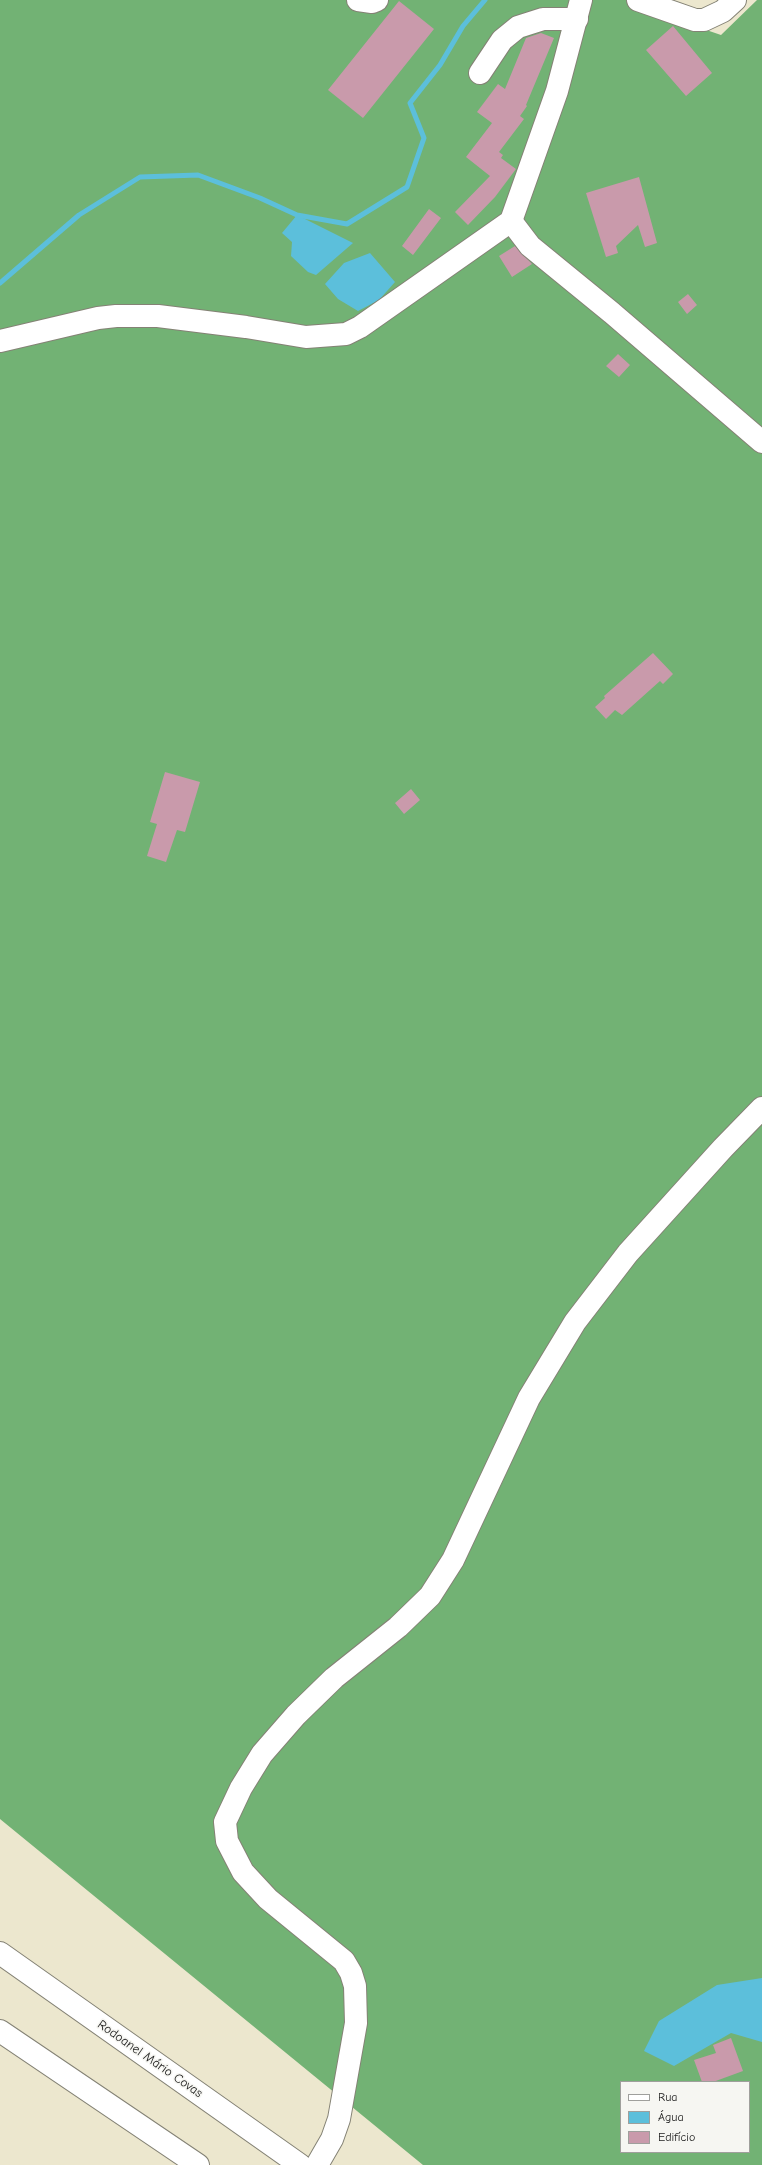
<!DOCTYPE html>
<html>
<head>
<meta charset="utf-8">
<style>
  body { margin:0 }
  #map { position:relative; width:762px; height:2165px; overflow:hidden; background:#ece7ce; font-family:"Comic Neue",sans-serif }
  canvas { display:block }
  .legend { position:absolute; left:620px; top:2081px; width:130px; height:72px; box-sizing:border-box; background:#f6f6f2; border:1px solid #9f9f9c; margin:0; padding:5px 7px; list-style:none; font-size:12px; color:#1c1c1c }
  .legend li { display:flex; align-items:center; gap:8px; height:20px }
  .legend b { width:20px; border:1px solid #9f9f9c }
</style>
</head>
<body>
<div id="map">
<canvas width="762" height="2165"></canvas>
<ul class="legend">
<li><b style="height:5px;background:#fff"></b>Rua</li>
<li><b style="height:11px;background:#5cbfdb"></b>Água</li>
<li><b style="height:11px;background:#c99aab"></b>Edifício</li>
</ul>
</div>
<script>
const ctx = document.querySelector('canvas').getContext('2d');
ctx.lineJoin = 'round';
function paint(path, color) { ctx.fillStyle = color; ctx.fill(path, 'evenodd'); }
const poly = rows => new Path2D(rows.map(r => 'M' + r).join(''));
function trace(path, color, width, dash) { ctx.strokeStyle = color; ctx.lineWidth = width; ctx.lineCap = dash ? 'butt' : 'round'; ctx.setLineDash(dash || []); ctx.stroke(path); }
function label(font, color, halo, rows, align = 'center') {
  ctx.font = font + ' "Comic Neue",sans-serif'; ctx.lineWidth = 3; ctx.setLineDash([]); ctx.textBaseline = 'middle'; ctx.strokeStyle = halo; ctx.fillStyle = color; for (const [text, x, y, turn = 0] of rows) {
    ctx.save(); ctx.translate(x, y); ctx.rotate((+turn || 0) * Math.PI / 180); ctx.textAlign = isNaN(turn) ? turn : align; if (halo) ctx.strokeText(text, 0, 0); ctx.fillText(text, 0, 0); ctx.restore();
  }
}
const forest = poly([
  [0,0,642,0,677,20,721,35,757,0,762,0,762,2165,423,2165,0,1819],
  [621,2082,749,2082,749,2152,621,2152]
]);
const water = poly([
  [297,215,353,243,316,275,308,272,291,256,292,242,282,233],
  [370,253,395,282,379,300,358,311,338,299,325,284,344,263],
  [762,1978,762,2042,731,2033,674,2066,644,2051,659,2021,717,1985]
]);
const stream = poly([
  [0,283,79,215,140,177,198,175,260,198,297,215,347,224,407,187,424,138,410,103,440,65,463,26,485,0]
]);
const building = poly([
  [399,1,434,29,363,118,328,90],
  [673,26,712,73,686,96,646,50],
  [541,33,554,38,526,105,527,106,520,116,524,119,499,152,503,155,501,158,516,169,495,197,468,225,455,212,490,176,466,157,492,123,477,112,498,84,505,89,526,38],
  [639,177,657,243,645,247,638,225,616,246,618,253,606,257,586,193],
  [429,209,441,218,413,255,402,246],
  [515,246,532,264,512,277,499,256],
  [688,294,697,305,687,314,678,302],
  [618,354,630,365,619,377,606,366],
  [653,653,673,674,663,684,660,681,622,715,615,710,606,719,595,707,605,698,604,696],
  [165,772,200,782,185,832,177,830,166,862,147,856,157,824,150,822],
  [411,789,420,800,404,814,395,803],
  [731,2038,743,2071,713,2082,702,2082,694,2060,716,2053,713,2045]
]);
const minor = poly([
  [358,0,372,2,377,0],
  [638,0,695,20,704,20,723,11,735,0],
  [480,73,502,40,518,27,543,19,577,19],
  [511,221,530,246,612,313,762,442],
  [317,2165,332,2139,339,2119,356,2023,355,1986,351,1973,344,1961,268,1899,243,1872,227,1841,225,1822,241,1788,262,1754,296,1715,334,1678,398,1627,430,1596,453,1560,529,1398,575,1322,628,1253,723,1148,762,1108]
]);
const major = poly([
  [0,341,98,318,116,316,158,316,246,327,306,337,346,334,360,327,511,221,557,91,581,0]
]);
const highway = poly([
  [0,1953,300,2165],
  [0,2031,198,2165]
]);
const streetNames = [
  ["Rodoanel Mário Covas",150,2059,35]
];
paint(forest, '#72b274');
paint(water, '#5cbfdb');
trace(stream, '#5cbfdb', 5);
paint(building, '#c99aab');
trace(minor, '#848275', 24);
trace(major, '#848275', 24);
trace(highway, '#848275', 24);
trace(minor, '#fff', 22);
trace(major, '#fff', 22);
trace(highway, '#fff', 22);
label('13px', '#1c1c1c', '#f6f6f2', streetNames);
</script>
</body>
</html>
